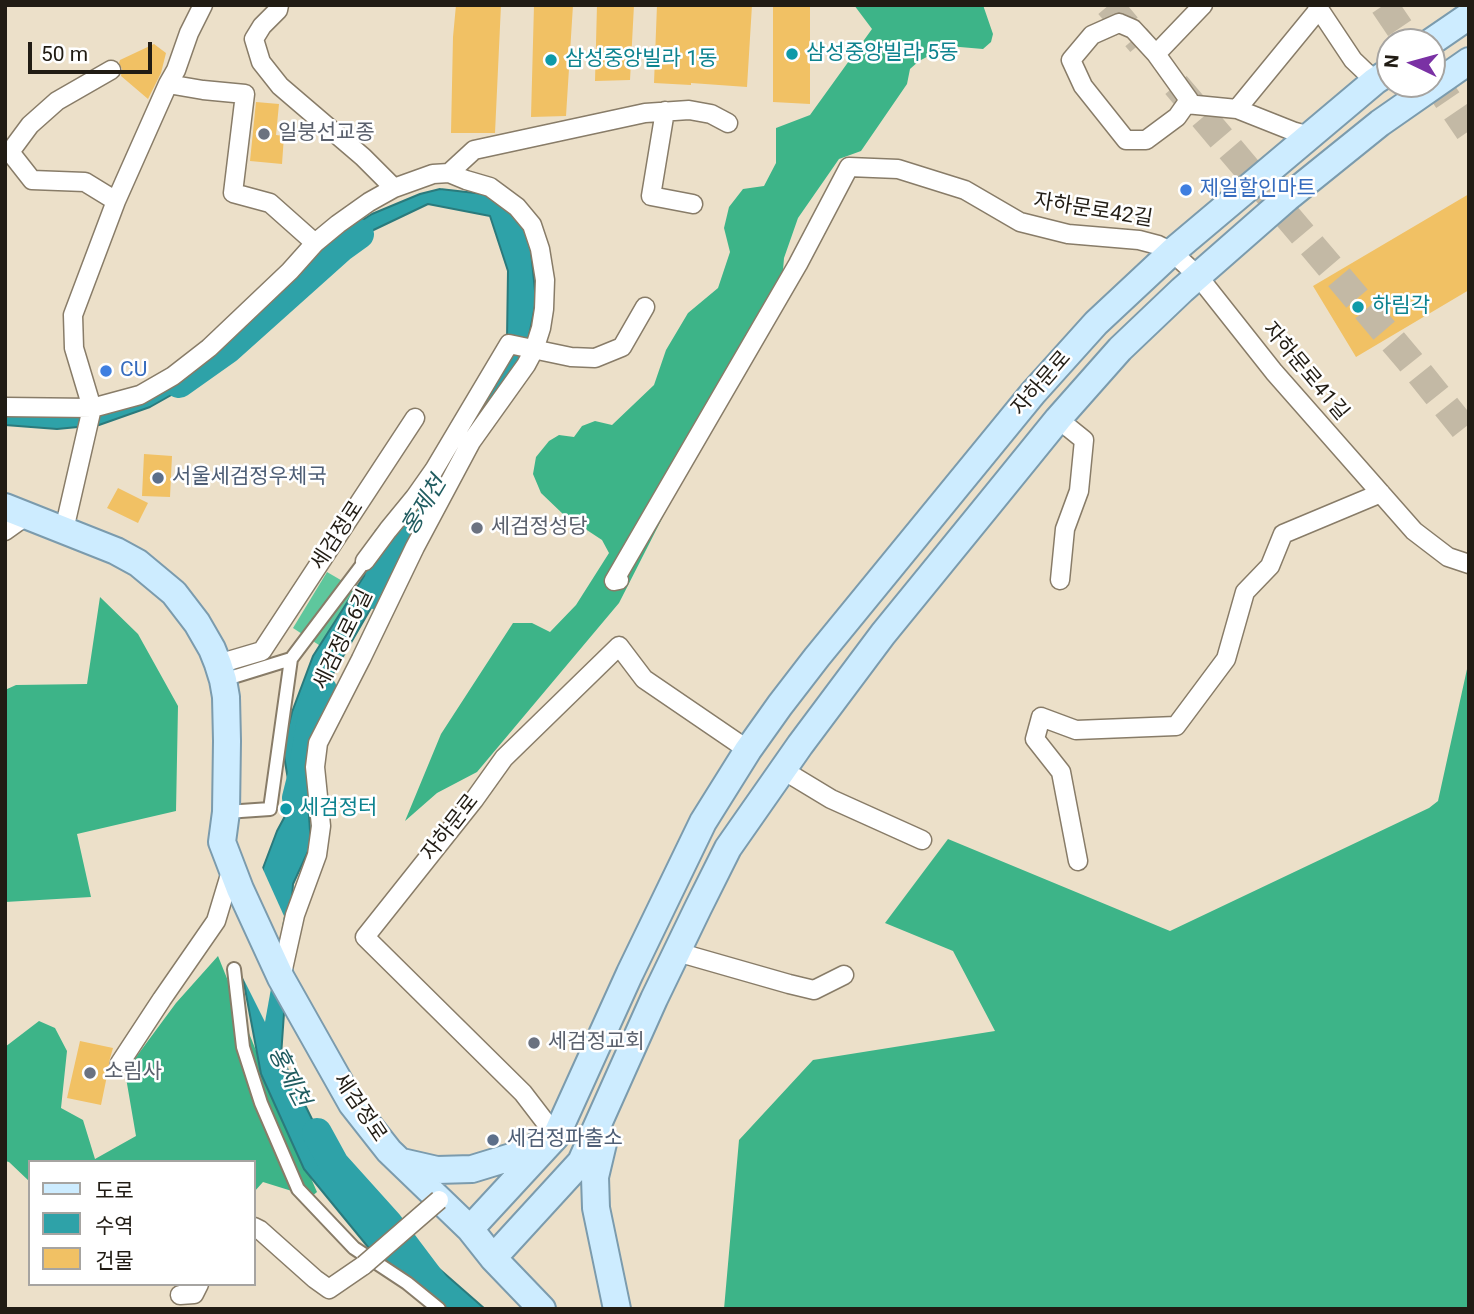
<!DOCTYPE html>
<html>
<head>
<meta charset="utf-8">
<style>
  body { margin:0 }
  #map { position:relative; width:1474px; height:1314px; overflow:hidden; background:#ece0c9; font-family:Roboto,"Noto Sans KR",sans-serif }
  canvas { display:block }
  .frame { position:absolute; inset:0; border:7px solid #211c14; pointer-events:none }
  .legend { position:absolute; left:28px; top:1160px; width:228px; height:126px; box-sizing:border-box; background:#fff; border:2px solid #a6a4a1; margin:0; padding:9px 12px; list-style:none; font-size:21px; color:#211c14 }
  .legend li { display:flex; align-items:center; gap:14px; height:35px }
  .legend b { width:35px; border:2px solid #a6a4a1 }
  .north { position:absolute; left:1376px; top:28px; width:70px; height:70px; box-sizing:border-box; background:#fff; border:2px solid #a6a4a1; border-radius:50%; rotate:275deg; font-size:19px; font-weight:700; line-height:28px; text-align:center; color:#211c14 }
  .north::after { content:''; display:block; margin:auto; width:24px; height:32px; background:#7a31a4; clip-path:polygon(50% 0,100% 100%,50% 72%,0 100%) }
  .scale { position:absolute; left:28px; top:42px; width:124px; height:32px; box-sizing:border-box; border:4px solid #211c14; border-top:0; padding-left:9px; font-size:21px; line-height:24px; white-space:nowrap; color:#211c14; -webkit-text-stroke:5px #fff; paint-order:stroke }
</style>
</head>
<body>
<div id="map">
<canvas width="1474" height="1314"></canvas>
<div class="frame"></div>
<ul class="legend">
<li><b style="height:9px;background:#cdecff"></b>도로</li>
<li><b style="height:19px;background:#2ea2a8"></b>수역</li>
<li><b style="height:19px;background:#f1c164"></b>건물</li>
</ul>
<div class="north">N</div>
<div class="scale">50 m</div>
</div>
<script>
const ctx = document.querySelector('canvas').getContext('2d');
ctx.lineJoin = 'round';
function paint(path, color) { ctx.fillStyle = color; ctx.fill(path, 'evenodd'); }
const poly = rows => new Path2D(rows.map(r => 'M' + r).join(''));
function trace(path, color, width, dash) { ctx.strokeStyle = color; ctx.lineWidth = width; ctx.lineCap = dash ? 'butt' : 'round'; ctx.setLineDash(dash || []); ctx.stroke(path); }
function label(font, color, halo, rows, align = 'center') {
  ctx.font = font + ' Roboto,"Noto Sans KR",sans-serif'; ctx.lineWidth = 5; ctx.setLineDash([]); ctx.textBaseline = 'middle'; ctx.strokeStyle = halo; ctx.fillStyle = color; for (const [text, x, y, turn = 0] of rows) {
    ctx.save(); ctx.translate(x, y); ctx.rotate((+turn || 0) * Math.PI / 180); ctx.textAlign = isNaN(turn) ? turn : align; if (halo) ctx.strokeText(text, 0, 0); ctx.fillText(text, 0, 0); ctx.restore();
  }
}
const green = poly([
  [327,572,363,593,328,651,293,628]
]);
const forest = poly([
  [854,5,983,5,993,34,991,42,983,49,948,46,919,61,910,69,907,84,861,151,839,159,798,218,784,258,782,283,619,603,477,772,437,793,405,821,441,734,513,623,532,623,550,632,576,605,609,553,602,540,564,515,541,493,533,474,536,457,549,441,559,435,574,437,582,426,595,421,612,425,654,385,666,350,688,313,718,288,730,252,724,228,729,207,743,189,764,186,776,163,776,128,810,115,872,29],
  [100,597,138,634,178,706,176,811,77,834,91,897,5,902,5,690,16,685,87,684],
  [1469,660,1469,1309,724,1309,739,1140,813,1060,995,1031,953,951,885,923,948,839,1170,931,1429,808,1438,801],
  [218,956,267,1078,317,1192,311,1197,263,1182,254,1192,254,1162,30,1162,30,1182,9,1162,5,1161,5,1047,39,1021,55,1028,67,1051,61,1108,83,1120,95,1159,136,1136,125,1072,176,1003]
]);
const water = poly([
  [440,189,484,194,518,215,530,241,536,301,527,346,494,403,440,477,419,508,397,530,390,575,334,672,304,743,311,845,293,884,281,1056,334,1164,388,1224,485,1309,450,1309,368,1247,304,1169,261,1074,243,978,263,868,277,831,292,803,283,750,292,712,313,656,364,576,375,532,427,468,507,339,508,271,490,216,428,204,363,235,311,270,242,329,182,389,150,407,99,425,57,429,5,425,5,413,127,397,176,370,312,252,372,214,420,194,440,189]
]);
const pier = poly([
  [261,865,284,916,265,1022,241,974]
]);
const river = poly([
  [179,383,227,349,341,247,359,234],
  [374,594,469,432],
  [297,798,302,778,315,703,322,690],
  [317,1133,334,1164,388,1224,452,1309]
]);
const building = poly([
  [456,5,501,5,495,133,451,133,453,37],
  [534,5,573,5,566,116,531,117],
  [597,5,634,5,630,80,595,81],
  [657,5,752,5,747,87,691,83,691,85,654,83],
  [773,5,810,5,810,104,773,102],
  [154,44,166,53,161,73,148,99,121,76,122,69,119,63,120,60],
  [256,102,279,104,276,135,284,136,282,164,250,161],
  [1469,194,1469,290,1356,357,1313,286],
  [144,454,172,456,170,497,142,496],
  [118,488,148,503,138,523,107,508],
  [80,1041,113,1048,109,1062,109,1066,101,1105,67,1098]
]);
const trunkTunnel = poly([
  [1109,5,1141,43],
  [1384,5,1409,42],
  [1432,77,1469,131],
  [1176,85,1409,360,1469,435]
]);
const pedestrian = poly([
  [291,659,365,561],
  [223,680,291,659,270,809,226,812],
  [234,969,243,1047,261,1103,298,1189,354,1248,407,1283,439,1309]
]);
const minor = poly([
  [203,5,189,33,176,70,168,84,203,90,245,94,233,193,270,203,315,243],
  [279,5,278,10,262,26,254,39,261,62,280,86,363,157,394,188],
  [1319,9,1353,60,1375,81],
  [1119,23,1133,29,1156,54,1189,100,1177,117,1146,140,1126,140,1083,86,1071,60,1092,35,1119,23],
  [1156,54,1203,5],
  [111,70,57,101,30,125,10,152,32,180,85,182,116,201],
  [1186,104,1237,109,1319,9,1317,5],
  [1237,109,1295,132,1310,136],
  [665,111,651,196,693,204],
  [449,173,474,150,645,113,689,110,711,114,728,123],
  [5,407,92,408,140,395,173,376,209,348,290,271,315,243,338,224,369,202,394,188,433,174,449,173,466,180,490,187,517,207,532,225,540,249,545,280,544,309,541,328,534,350,526,365,471,442,415,547,361,659,318,743,315,767,321,826,317,855,295,915,281,978],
  [1058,419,1084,440,1079,491,1065,529,1060,580],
  [64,530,92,408,74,348,73,315,116,201,168,84],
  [5,531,26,516],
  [365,561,388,530,415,497,434,470,509,344,571,357,595,358,622,347,645,307],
  [619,580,614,581,798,264,849,167,898,169,965,190,1020,222,1068,234,1139,240,1158,245,1172,252,1198,276,1274,372,1414,531,1448,557,1469,564],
  [218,664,262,651,415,418],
  [783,770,831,799,922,840],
  [1078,861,1061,772,1035,739,1041,717,1076,730,1176,726,1226,659,1245,592,1270,566,1283,534,1381,493],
  [677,952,789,984,814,990,844,975],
  [120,1063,162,999,216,921,232,868],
  [556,1136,523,1093,365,937,474,800,504,758,619,646,644,679,748,750],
  [254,1227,260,1230,315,1279,329,1289,364,1265],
  [180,1295,194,1294,199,1284]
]);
const primary = poly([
  [1431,42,1469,16],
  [5,507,116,551,138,563,174,593,197,623,212,649,218,664,223,680,226,697,227,741,226,812,222,842,240,889,281,978,352,1104,389,1151,470,1229,493,1258,542,1309],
  [604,1139,595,1177,596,1208,617,1309],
  [402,1162,437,1170,472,1169,521,1154,543,1143],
  [470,1229,556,1136,630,973,703,822,748,750,780,705,817,657,1033,393,1096,323,1172,252,1375,81,1390,71],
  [493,1258,581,1162,654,999,698,908,728,848,800,745,883,634,989,504,1058,419,1120,349,1182,290,1287,198,1380,123,1469,61]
]);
const minorBridge = poly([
  [364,1265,439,1200]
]);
const markers = [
  [792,54,7,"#0f9aa8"],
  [551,60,7,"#0f9aa8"],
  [264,134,7,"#6b7280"],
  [1186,190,7,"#3f7fe0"],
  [1358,307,7,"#0f9aa8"],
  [106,371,7,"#3f7fe0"],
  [158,478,7,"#5c6f8a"],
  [477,528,7,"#6b7280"],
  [286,809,7,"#0f9aa8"],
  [534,1043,7,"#6b7280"],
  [90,1073,7,"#6b7280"],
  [493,1140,7,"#5c6f8a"]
];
const cultureNames = [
  ["삼성중앙빌라 5동",806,54],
  ["삼성중앙빌라 1동",565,60],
  ["하림각",1372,307],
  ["세검정터",300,809]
];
const worshipNames = [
  ["일붕선교종",278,134],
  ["세검정성당",491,528],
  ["세검정교회",548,1043],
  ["소림사",104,1073]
];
const shopNames = [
  ["제일할인마트",1200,190],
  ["CU",120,371]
];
const streetNames = [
  ["자하문로42길",1093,211,9],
  ["자하문로41길",1305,372,50],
  ["자하문로",1042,384,-49],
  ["세검정로",338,536,-57],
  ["세검정로6길",344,640,-64],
  ["자하문로",451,828,-52],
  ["세검정로",359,1108,56]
];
const serviceNames = [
  ["서울세검정우체국",172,478],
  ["세검정파출소",507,1140]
];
const waterNames = [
  ["홍제천",425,506,-59],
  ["홍제천",288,1077,63]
];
paint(green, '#5ec79d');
paint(forest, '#3db488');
paint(water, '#2ea2a8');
trace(water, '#2a7a7c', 2);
paint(pier, '#ece0c9');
trace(river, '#2ea2a8', 30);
paint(building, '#f1c164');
trace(trunkTunnel, '#c3b9a5', 28, [28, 14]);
trace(pedestrian, '#887c68', 16);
trace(minor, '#887c68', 21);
trace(primary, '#7b9bad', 30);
trace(pedestrian, '#fff', 12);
trace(minor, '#fff', 18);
trace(primary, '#cdecff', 26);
trace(minorBridge, '#887c68', 21, []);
trace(minorBridge, '#fff', 18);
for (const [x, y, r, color] of markers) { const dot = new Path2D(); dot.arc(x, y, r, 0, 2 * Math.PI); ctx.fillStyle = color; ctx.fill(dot); trace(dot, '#fff', 2.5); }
label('21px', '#0d838f', '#fff', cultureNames, 'left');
label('21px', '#5b616d', '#fff', worshipNames, 'left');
label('21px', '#366cbe', '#fff', shopNames, 'left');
label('21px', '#211c14', '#fff', streetNames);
label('21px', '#4e5e75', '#fff', serviceNames, 'left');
label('italic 23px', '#205c60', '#fff', waterNames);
</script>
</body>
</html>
